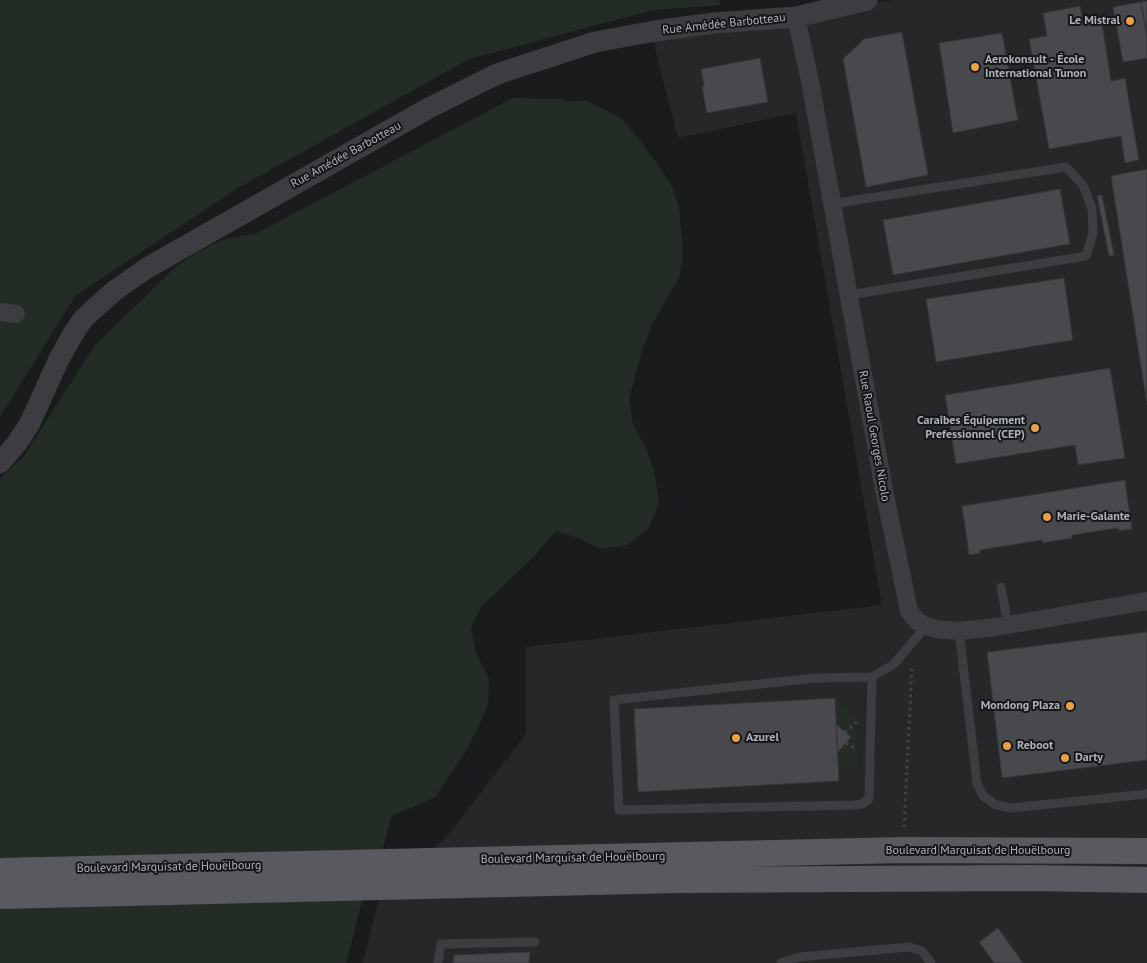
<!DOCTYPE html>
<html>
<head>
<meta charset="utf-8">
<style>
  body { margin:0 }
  canvas { display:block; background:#1a1b1d }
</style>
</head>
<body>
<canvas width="1147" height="963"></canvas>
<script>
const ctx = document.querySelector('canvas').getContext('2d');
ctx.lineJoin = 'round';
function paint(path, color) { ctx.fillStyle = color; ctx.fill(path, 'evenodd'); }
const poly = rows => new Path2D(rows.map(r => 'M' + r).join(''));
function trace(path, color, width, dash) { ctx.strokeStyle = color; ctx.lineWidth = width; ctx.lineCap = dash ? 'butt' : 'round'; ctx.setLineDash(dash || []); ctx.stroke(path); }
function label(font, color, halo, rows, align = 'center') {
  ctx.font = font + ' "PT Sans",sans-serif'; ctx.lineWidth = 4; ctx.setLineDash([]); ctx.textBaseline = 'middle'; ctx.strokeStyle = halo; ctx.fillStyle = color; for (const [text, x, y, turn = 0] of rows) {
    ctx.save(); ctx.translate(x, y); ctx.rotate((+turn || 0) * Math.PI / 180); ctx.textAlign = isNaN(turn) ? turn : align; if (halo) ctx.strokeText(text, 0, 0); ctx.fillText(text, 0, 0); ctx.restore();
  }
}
const built = poly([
  [893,0,1147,0,1147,963,363,963,378,902,449,834,526,734,526,647,882,605,796,113,678,138,653,40]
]);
const green = poly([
  [0,0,718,0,721,5,653,10,469,59,238,188,75,296,0,417],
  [513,98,562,99,569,102,586,100,619,117,639,139,671,184,679,208,683,253,679,278,653,322,643,348,629,398,633,424,646,448,655,475,659,503,648,529,627,545,600,549,578,538,556,531,535,555,481,607,471,628,476,653,489,679,488,704,478,728,466,751,435,797,411,808,392,815,383,847,360,908,346,963,0,963,0,479,24,456,95,345,177,266,200,251,225,239,257,233],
  [835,698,856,719,858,768,839,769]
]);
const building = poly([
  [1147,1,1147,36,1141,2,1147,1],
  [1141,2,1147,36,1147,58,1123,62,1113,7,1141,2],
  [1080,6,1083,21,1101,17,1111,81,1125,78,1139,160,1125,163,1121,136,1049,149,1029,39,1047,36,1043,13,1080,6],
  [902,32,928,175,866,187,843,59,864,39,902,32],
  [1002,33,1018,120,953,133,939,43,1002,33],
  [760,58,768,102,707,113,702,87,704,86,701,69,760,58],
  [1147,169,1147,405,1111,176,1147,169],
  [1060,189,1070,244,893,275,883,220,1060,189],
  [1102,195,1114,255,1109,256,1097,196,1102,195],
  [1064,278,1073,340,936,362,926,299,1064,278],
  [1110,368,1125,458,1078,465,1075,445,956,464,945,395,1110,368],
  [1125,480,1132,529,1119,531,1118,528,1072,535,1072,538,1042,543,1042,540,980,550,980,553,969,555,962,506,1125,480],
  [1147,632,1147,760,1002,778,987,652,1147,632],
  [835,698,839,781,638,792,634,709,835,698],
  [836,724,851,737,838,752,836,724],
  [998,928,1023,963,994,963,979,942,998,928],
  [530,952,529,963,453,963,454,955,530,952]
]);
const path = poly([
  [845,732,857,722],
  [846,743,857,749],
  [904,827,912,666]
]);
const service = poly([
  [832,204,1066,167,1083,185,1092,208,1093,233,1086,256,849,295],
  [1001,587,1008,625],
  [959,631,977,783,983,796,996,805,1011,808,1147,794],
  [872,677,815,678,614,700,619,810,855,805,862,804,869,799,872,677,894,664,926,626],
  [438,963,441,944,535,942],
  [781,963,799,957,909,947,922,951,931,963]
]);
const minor = poly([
  [796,17,810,81,884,490,909,611,917,621,926,626,937,629,959,631,996,627,1147,601],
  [0,312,16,314]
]);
const tertiary = poly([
  [0,463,17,443,30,423,59,359,73,334,83,319,114,291,147,268,427,109,497,74,595,42,655,31,714,23,796,17,867,0]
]);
const primary = poly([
  [0,871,903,850,1147,851],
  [0,896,677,880,1030,878,1147,880]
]);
const markers = [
  [1130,21,5,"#eaa045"],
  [975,67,5,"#eaa045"],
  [1035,428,5,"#eaa045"],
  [1047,517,5,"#eaa045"],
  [1070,706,5,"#eaa045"],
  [736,738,5,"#eaa045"],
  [1007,746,5,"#eaa045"],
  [1065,758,5,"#eaa045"]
];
const poiNames = [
  ["Le Mistral",1120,21,"right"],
  ["Aerokonsult - École",985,60],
  ["International Tunon",985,74],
  ["Caraîbes Équipement",1025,421,"right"],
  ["Prefessionnel (CEP)",1025,435,"right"],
  ["Marie-Galante",1057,517],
  ["Mondong Plaza",1060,706,"right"],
  ["Azurel",746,738],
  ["Reboot",1017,746],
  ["Darty",1075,758]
];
const streetNames = [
  ["Rue Amédée Barbotteau",724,24,-6],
  ["Rue Amédée Barbotteau",346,155,-29],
  ["Rue Raoul Georges Nicolo",874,436,80],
  ["Boulevard Marquisat de Houëlbourg",978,851],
  ["Boulevard Marquisat de Houëlbourg",573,858,-1],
  ["Boulevard Marquisat de Houëlbourg",169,867,-1]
];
paint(built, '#262729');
paint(green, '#242d25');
paint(building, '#47494c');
trace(building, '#343538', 1);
trace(path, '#424448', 3, [2.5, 4]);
trace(service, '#3c3d41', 9);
trace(minor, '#3c3d41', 18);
trace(tertiary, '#3c3d41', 21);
trace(primary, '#585a60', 26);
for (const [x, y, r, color] of markers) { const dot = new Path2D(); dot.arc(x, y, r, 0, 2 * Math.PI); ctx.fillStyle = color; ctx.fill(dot); trace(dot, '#151618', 2); }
label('bold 12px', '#aeb3bb', '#151618', poiNames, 'left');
label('12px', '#aeb3bb', '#151618', streetNames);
</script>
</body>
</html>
